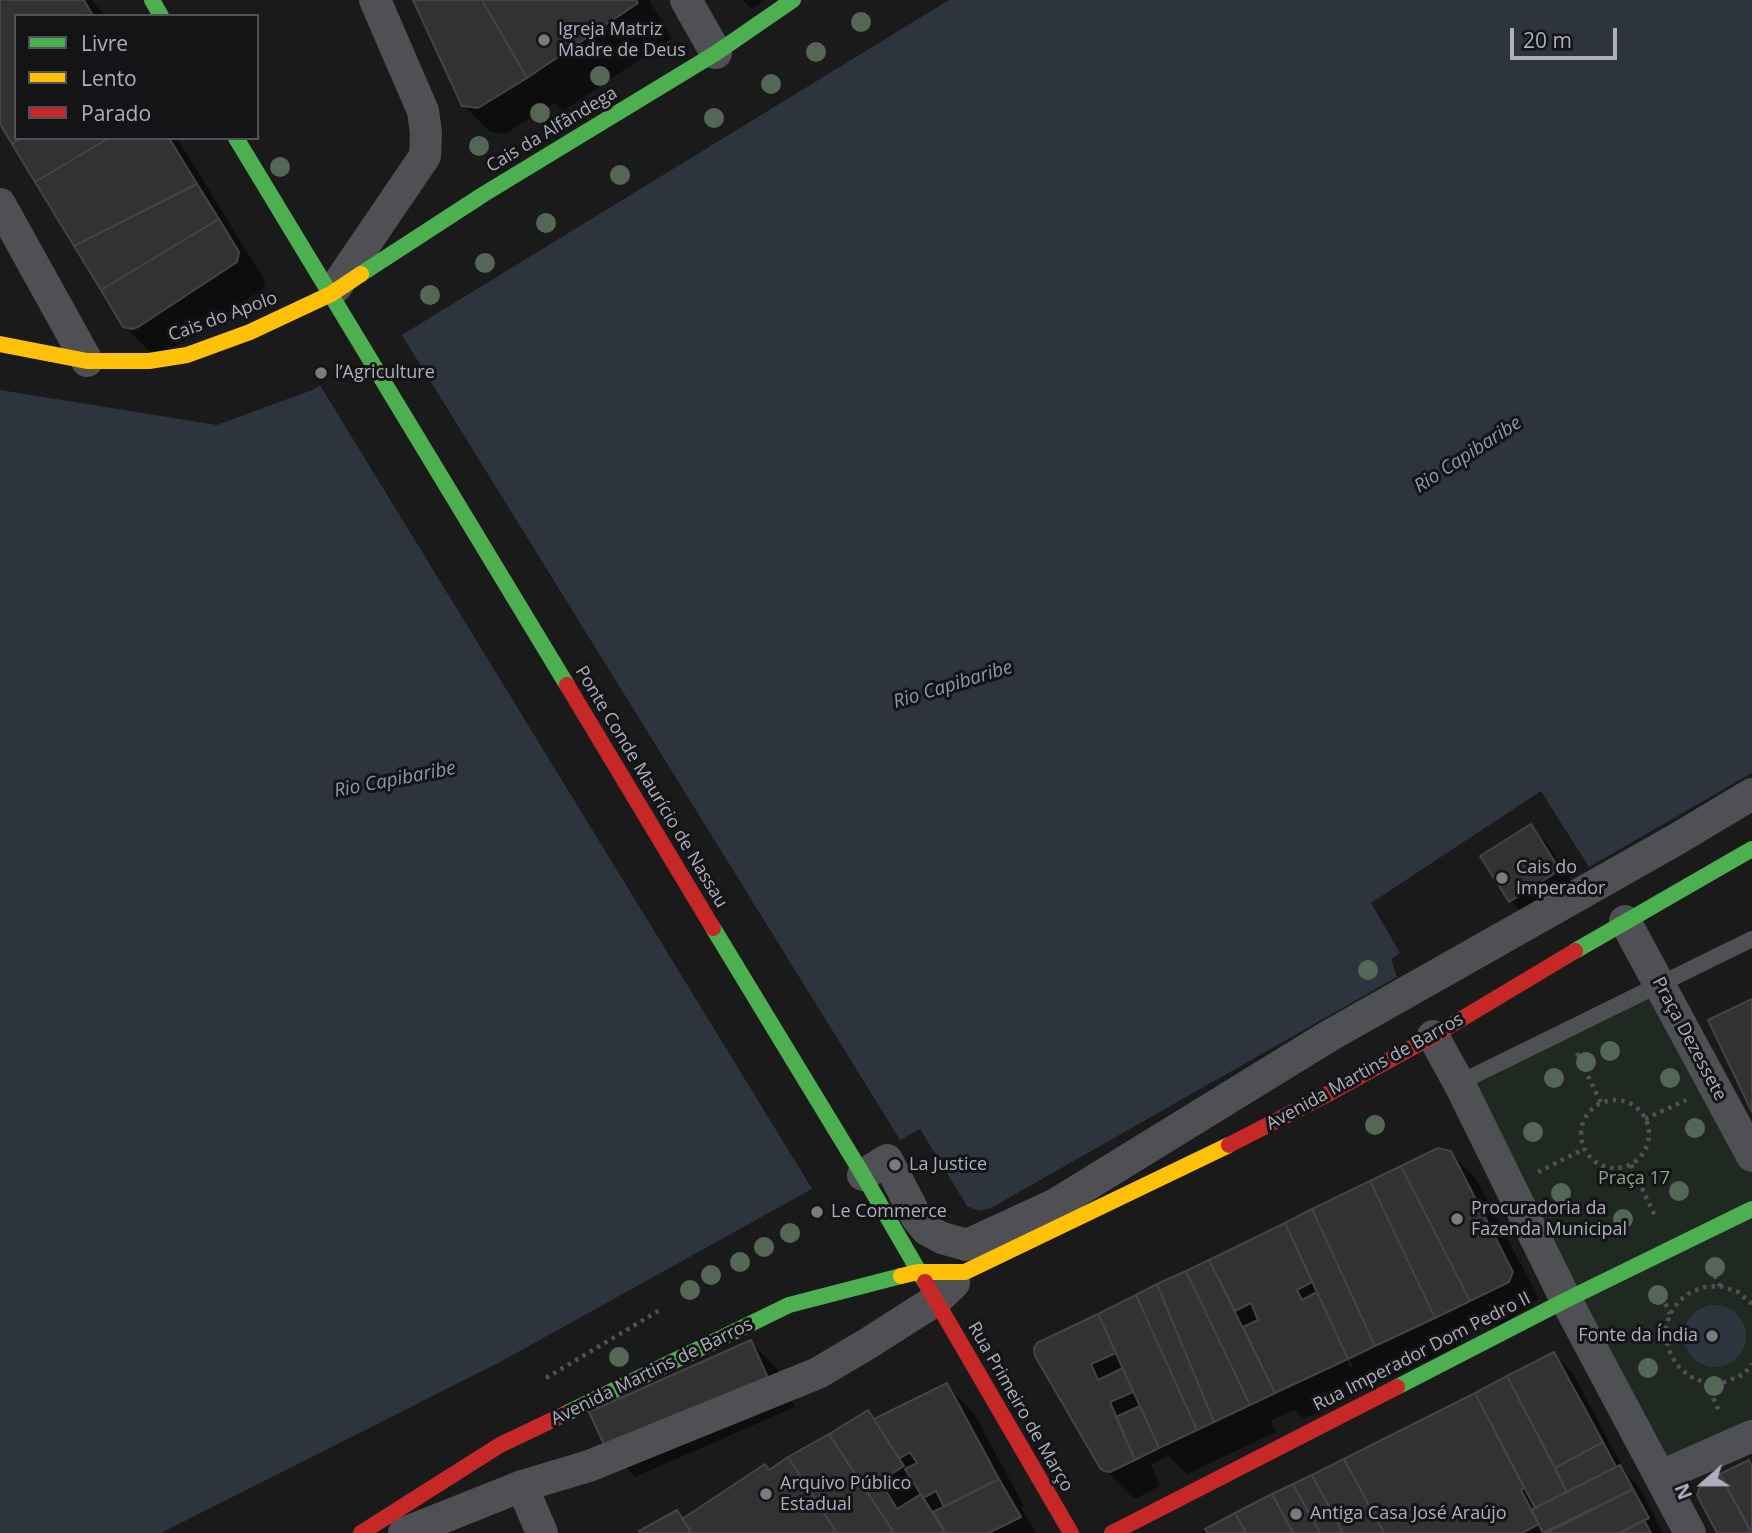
<!DOCTYPE html>
<html>
<head>
<meta charset="utf-8">
<style>
  body { margin:0 }
  #map { position:relative; width:1752px; height:1533px; overflow:hidden; background:#1a1a1b; font-family:"Open Sans",sans-serif }
  canvas { display:block }
  .legend { position:absolute; left:14px; top:14px; width:245px; height:126px; box-sizing:border-box; background:#141417; border:2px solid #515259; margin:0; padding:9px 12px; list-style:none; font-size:21px; color:#acafbb }
  .legend li { display:flex; align-items:center; gap:14px; height:35px }
  .legend b { width:35px; border:2px solid #515259 }
  .north { position:absolute; left:1668px; top:1449px; width:70px; height:70px; -webkit-text-stroke:5px #141417; paint-order:stroke; rotate:249deg; font-size:19px; font-weight:700; line-height:28px; text-align:center; color:#acafbb }
  .north::after { content:''; display:block; margin:auto; width:24px; height:32px; background:#acafbb; clip-path:polygon(50% 0,100% 100%,50% 72%,0 100%) }
  .scale { position:absolute; left:1510px; top:28px; width:107px; height:32px; box-sizing:border-box; border:4px solid #acafbb; border-top:0; padding-left:9px; font-size:21px; line-height:24px; white-space:nowrap; color:#acafbb; -webkit-text-stroke:5px #141417; paint-order:stroke }
</style>
</head>
<body>
<div id="map">
<canvas width="1752" height="1533"></canvas>
<ul class="legend">
<li><b style="height:9px;background:#4caf50"></b>Livre</li>
<li><b style="height:9px;background:#ffc107"></b>Lento</li>
<li><b style="height:9px;background:#c62828"></b>Parado</li>
</ul>
<div class="north">N</div>
<div class="scale">20 m</div>
</div>
<script>
const ctx = document.querySelector('canvas').getContext('2d');
ctx.lineJoin = 'round';
function paint(path, color) { ctx.fillStyle = color; ctx.fill(path, 'evenodd'); }
const poly = rows => new Path2D(rows.map(r => 'M' + r).join(''));
function trace(path, color, width, dash) { ctx.strokeStyle = color; ctx.lineWidth = width; ctx.lineCap = dash ? 'butt' : 'round'; ctx.setLineDash(dash || []); ctx.stroke(path); }
function label(font, color, halo, rows, align = 'center') {
  ctx.font = font + ' "Open Sans",sans-serif'; ctx.lineWidth = 6; ctx.setLineDash([]); ctx.textBaseline = 'middle'; ctx.strokeStyle = halo; ctx.fillStyle = color; for (const [text, x, y, turn = 0] of rows) {
    ctx.save(); ctx.translate(x, y); ctx.rotate((+turn || 0) * Math.PI / 180); ctx.textAlign = isNaN(turn) ? turn : align; if (halo) ctx.strokeText(text, 0, 0); ctx.fillText(text, 0, 0); ctx.restore();
  }
}
const green = poly([
  [1660,986,1752,1156,1752,1436,1661,1476,1459,1083]
]);
const water = poly([
  [949,0,1752,0,1752,773,1589,867,1541,791,1371,903,1400,953,1391,959,1397,977,991,1208,979,1211,967,1206,920,1129,500,1362,161,1533,0,1533,0,390,217,425,312,390],
  '1684 1336a31 31 0 1 1 62 0a31 31 0 1 1-62 0Z'
]);
const pier = poly([
  [400,332,902,1143,814,1192,318,382]
]);
const shadow = poly([
  [0,0,92,0,105,16,16,16,16,138,177,138,265,281,265,285,259,292,165,353,151,353,124,326,0,120],
  [415,0,649,0,672,38,563,111,555,103,505,134,490,132,463,105],
  [743,0,765,0,751,9],
  [1530,826,1548,844,1576,888,1528,919,1511,901,1482,856],
  [1439,1150,1450,1152,1477,1180,1539,1299,1498,1327,1489,1318,1456,1334,1461,1344,1303,1419,1294,1410,1271,1421,1276,1432,1187,1474,1169,1456,1151,1464,1160,1486,1137,1498,1132,1497,1105,1470,1039,1345],
  [1330,1324,1334,1324,1353,1366,1350,1367],
  [751,1342,777,1369,795,1407,635,1477,609,1450],
  [1554,1355,1572,1372,1627,1475,1638,1485,1663,1533,1200,1533,1475,1395,1480,1400,1477,1393],
  [946,1385,973,1412,1024,1506,1021,1507,1036,1533,639,1533,676,1512,684,1520,770,1471,868,1412,875,1420],
  [1752,1461,1752,1533,1719,1533,1703,1483]
]);
const building = poly([
  [0,0,84,0,93,16,16,16,16,138,21,138,12,144,0,124,0,0],
  [413,0,482,0,527,78,478,108,462,106,413,0],
  [482,0,636,0,638,3,527,78,482,0],
  [21,138,109,138,35,182,12,144,21,138],
  [109,138,169,138,197,184,74,246,35,182,109,138],
  [197,184,219,219,101,290,74,246,197,184],
  [219,219,239,252,237,262,138,327,132,329,123,327,101,290,219,219],
  [1531,824,1560,870,1509,902,1480,856,1531,824],
  [1752,999,1752,1112,1708,1020,1752,999],
  [1438,1148,1451,1151,1513,1272,1509,1282,1470,1301,1401,1166,1438,1148],
  [1401,1166,1470,1301,1435,1318,1370,1181,1401,1166],
  [1370,1181,1435,1318,1375,1346,1312,1209,1370,1181],
  [1312,1209,1375,1346,1348,1359,1285,1223,1312,1209],
  [1285,1223,1312,1282,1297,1290,1302,1300,1317,1292,1348,1359,1275,1393,1243,1327,1258,1320,1251,1303,1235,1311,1209,1260,1285,1223],
  [1209,1260,1275,1393,1250,1405,1186,1271,1209,1260],
  [1186,1271,1250,1405,1214,1422,1157,1284,1186,1271],
  [1157,1284,1214,1422,1197,1430,1136,1295,1157,1284],
  [1136,1295,1197,1430,1159,1448,1098,1314,1136,1295],
  [1098,1314,1116,1353,1091,1364,1098,1380,1123,1368,1133,1392,1110,1402,1135,1460,1110,1472,1104,1471,1100,1468,1035,1356,1034,1348,1037,1343,1098,1314],
  [751,1340,769,1380,607,1451,589,1412,751,1340],
  [1554,1352,1603,1442,1555,1468,1507,1376,1554,1352],
  [1507,1376,1567,1492,1535,1508,1475,1393,1507,1376],
  [947,1383,999,1479,944,1507,936,1491,923,1498,905,1469,917,1463,910,1452,899,1459,874,1419,947,1383],
  [1475,1393,1524,1488,1521,1490,1539,1524,1522,1533,1384,1533,1344,1459,1475,1393],
  [1140,1406,1159,1448,1135,1460,1116,1417,1140,1406],
  [868,1410,904,1466,880,1481,897,1509,921,1494,945,1533,894,1533,829,1434,868,1410],
  [829,1434,894,1533,837,1533,788,1457,829,1434],
  [1603,1442,1616,1467,1567,1492,1555,1468,1603,1442],
  [788,1457,837,1533,691,1533,682,1519,765,1464,769,1470,788,1457],
  [1344,1459,1384,1533,1343,1533,1312,1475,1344,1459],
  [1749,1460,1752,1466,1752,1533,1720,1474,1749,1460],
  [1620,1465,1633,1489,1543,1533,1531,1510,1620,1465],
  [1720,1474,1751,1533,1717,1533,1697,1495,1702,1482,1720,1474],
  [1312,1475,1343,1533,1320,1533,1293,1484,1312,1475],
  [999,1479,1021,1517,989,1533,946,1533,933,1512,999,1479],
  [1293,1484,1320,1533,1293,1533,1272,1494,1293,1484],
  [1633,1489,1649,1518,1620,1533,1546,1533,1633,1489],
  [1272,1494,1293,1533,1246,1533,1235,1513,1272,1494],
  [677,1510,692,1533,640,1533,639,1531,677,1510],
  [1235,1513,1246,1533,1207,1533,1205,1529,1235,1513],
  [1644,1520,1651,1533,1620,1533,1644,1520]
]);
const path = poly([
  [1577,1053,1601,1103],
  '1581 1134a34 34 0 1 1 68 0a34 34 0 1 1-68 0Z',
  [1645,1119,1686,1100],
  [1631,1165,1655,1216],
  [1538,1172,1584,1149],
  [1711,1268,1720,1286],
  [1662,1296,1670,1314],
  [1752,1304,1738,1292,1720,1286,1705,1287,1691,1292,1679,1301,1670,1314,1665,1331,1668,1348,1676,1364,1689,1376,1706,1383,1725,1382,1744,1374,1752,1364],
  [546,1378,660,1310],
  [1706,1383,1720,1413]
]);
const lane = poly([
  [1459,1083,1752,939]
]);
const street = poly([
  [686,0,716,53],
  [0,204,87,361],
  [336,287,425,156,426,133,423,111,375,0],
  [1625,921,1752,1156],
  [1433,1036,1459,1083,1566,1300,1690,1533],
  [863,1175,887,1160,917,1218,927,1230,942,1238,967,1245,1056,1204,1329,1036,1677,839,1752,794],
  [1661,1476,1752,1436],
  [522,1486,542,1533],
  [404,1533,522,1486,589,1466,818,1373,867,1344,936,1300,954,1283]
]);
const fast = poly([
  [152,0,161,16],
  [236,138,567,685],
  [361,274,484,194,716,53,793,0],
  [713,928,863,1175,925,1282],
  [1575,951,1752,849],
  [1397,1387,1566,1300,1752,1209],
  [565,1414,789,1305,901,1276]
]);
const slow = poly([
  [0,344,87,361,149,361,187,355,250,332,331,294,361,274],
  [901,1276,918,1272,965,1272,1229,1145]
]);
const jam = poly([
  [567,685,713,928],
  [1229,1145,1326,1095,1433,1036,1575,951],
  [925,1282,1071,1533],
  [361,1533,500,1445,565,1414],
  [1112,1533,1397,1387]
]);
const trees = [
  [861,22],
  [816,52],
  [600,76],
  [771,84],
  [540,113],
  [714,118],
  [479,146],
  [280,167],
  [620,175],
  [546,223],
  [485,263],
  [430,295],
  [1368,970],
  [1610,1051],
  [1586,1062],
  [1554,1078],
  [1670,1078],
  [1375,1125],
  [1695,1128],
  [1533,1132],
  [1679,1191],
  [1561,1193],
  [1623,1219],
  [790,1233],
  [764,1247],
  [740,1262],
  [1715,1267],
  [711,1275],
  [690,1290],
  [1658,1295],
  [619,1357],
  [1648,1368],
  [1714,1386]
];
const markers = [
  [544,40,7,"#797b83"],
  [321,373,7,"#797b83"],
  [1502,878,7,"#797b83"],
  [895,1165,7,"#797b83"],
  [817,1212,7,"#797b83"],
  [1457,1219,7,"#797b83"],
  [1712,1336,7,"#797b83"],
  [766,1494,7,"#797b83"],
  [1296,1514,7,"#797b83"]
];
const poiNames = [
  ["Igreja Matriz",558,30],
  ["Madre de Deus",558,51],
  ["l’Agriculture",335,373],
  ["Cais do",1516,868],
  ["Imperador",1516,889],
  ["La Justice",909,1165],
  ["Procuradoria da",1471,1209],
  ["Fazenda Municipal",1471,1230],
  ["Le Commerce",831,1212],
  ["Fonte da Índia",1698,1336,"right"],
  ["Arquivo Público",780,1484],
  ["Estadual",780,1505],
  ["Antiga Casa José Araújo",1310,1514]
];
const streetNames = [
  ["Cais da Alfândega",552,130,-31],
  ["Cais do Apolo",223,317,-20],
  ["Ponte Conde Maurício de Nassau",651,787,59],
  ["Praça Dezessete",1689,1039,62],
  ["Avenida Martins de Barros",1365,1072,-29],
  ["Rua Imperador Dom Pedro II",1422,1352,-27],
  ["Avenida Martins de Barros",652,1372,-26],
  ["Rua Primeiro de Março",1020,1407,60]
];
const parkNames = [
  ["Praça 17",1634,1179]
];
const waterNames = [
  ["Rio Capibaribe",1468,455,-33],
  ["Rio Capibaribe",953,685,-17],
  ["Rio Capibaribe",395,780,-11]
];
paint(green, '#202822');
paint(water, '#2d343d');
paint(pier, '#1a1a1b');
paint(shadow, '#0007');
paint(building, '#323233');
trace(building, '#434447', 2);
trace(path, '#505155', 4.5, [3.5, 5]);
trace(lane, '#4e5054', 16);
trace(street, '#4e5054', 32);
trace(fast, '#4caf50', 16);
trace(slow, '#ffc107', 16);
trace(jam, '#c62828', 16);
ctx.fillStyle = '#546757';
for (const [x, y] of trees) { ctx.beginPath(); ctx.arc(x, y, 10, 0, 2 * Math.PI); ctx.fill(); }
for (const [x, y, r, color] of markers) { const dot = new Path2D(); dot.arc(x, y, r, 0, 2 * Math.PI); ctx.fillStyle = color; ctx.fill(dot); trace(dot, '#141417', 2.5); }
label('18px', '#acafbb', '#141417', poiNames, 'left');
label('18px', '#acafbb', '#141417', streetNames);
label('18px', '#83a688', '#141417', parkNames);
label('italic 19px', '#8399b6', '#141417', waterNames);
</script>
</body>
</html>
